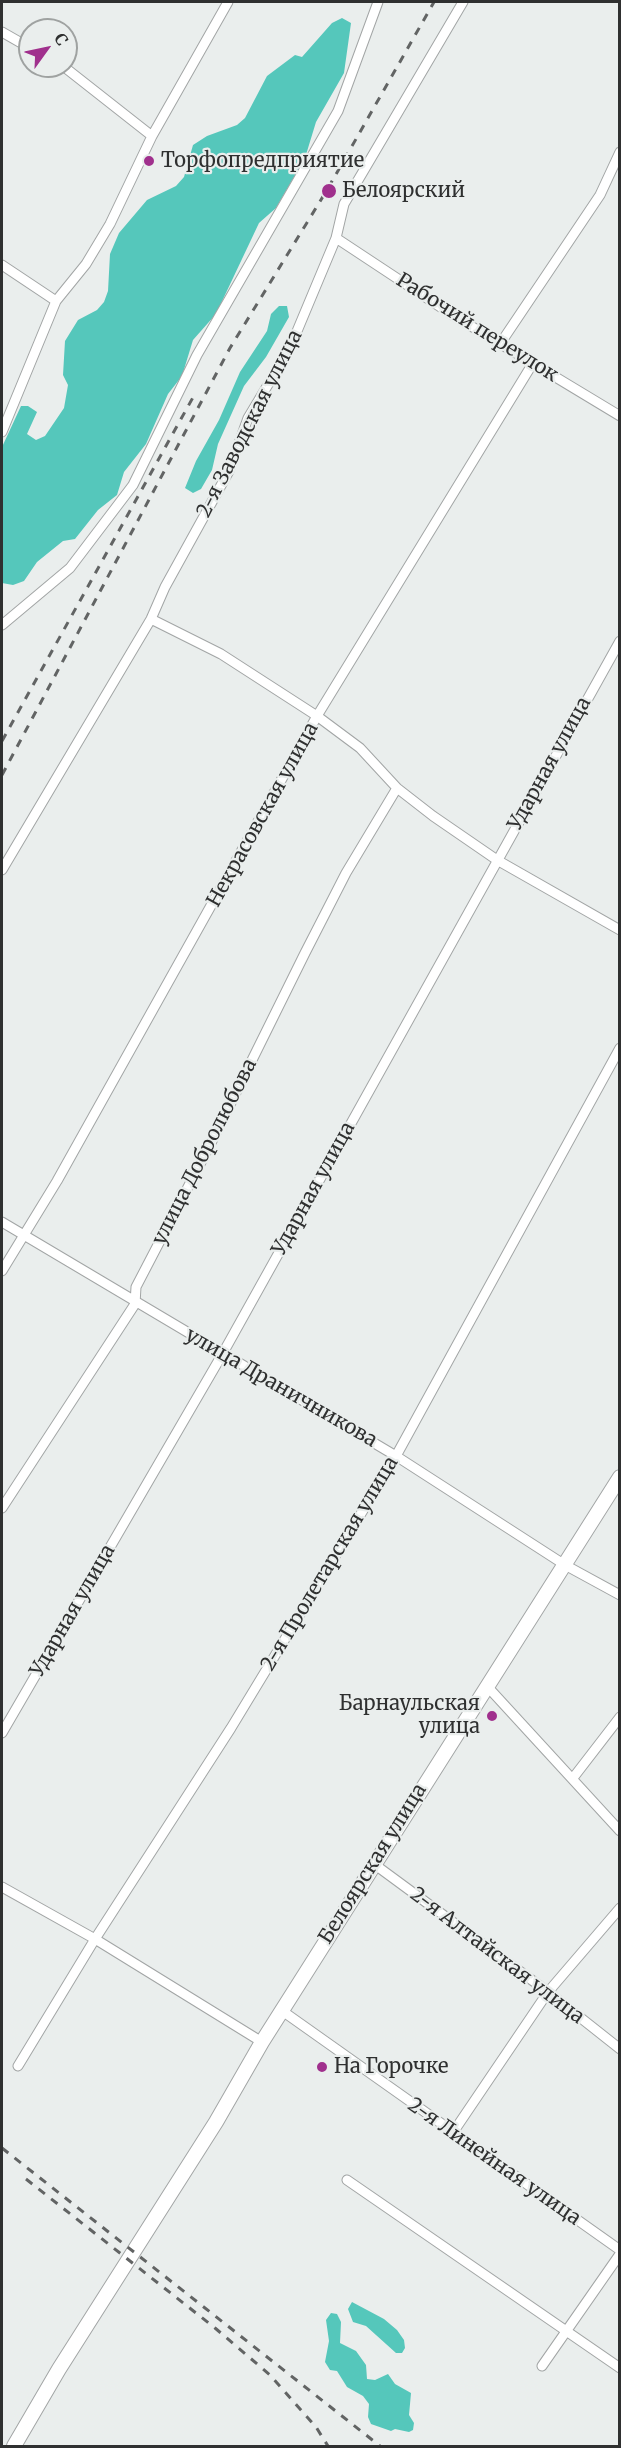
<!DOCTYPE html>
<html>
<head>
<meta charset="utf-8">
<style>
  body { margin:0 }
  #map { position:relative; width:621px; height:2448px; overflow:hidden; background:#eaeeed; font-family:Merriweather,serif }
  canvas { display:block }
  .frame { position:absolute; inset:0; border:3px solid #2f3030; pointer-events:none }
  .north { position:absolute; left:18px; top:18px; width:60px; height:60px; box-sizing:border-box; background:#eaeeed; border:2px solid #9fa2a1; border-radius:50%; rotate:57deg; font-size:16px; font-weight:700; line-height:24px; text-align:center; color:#2f3030 }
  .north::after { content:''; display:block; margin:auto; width:21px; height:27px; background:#a0308d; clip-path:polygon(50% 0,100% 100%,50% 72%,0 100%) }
</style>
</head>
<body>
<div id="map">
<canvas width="621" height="2448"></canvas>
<div class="frame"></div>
<div class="north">С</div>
</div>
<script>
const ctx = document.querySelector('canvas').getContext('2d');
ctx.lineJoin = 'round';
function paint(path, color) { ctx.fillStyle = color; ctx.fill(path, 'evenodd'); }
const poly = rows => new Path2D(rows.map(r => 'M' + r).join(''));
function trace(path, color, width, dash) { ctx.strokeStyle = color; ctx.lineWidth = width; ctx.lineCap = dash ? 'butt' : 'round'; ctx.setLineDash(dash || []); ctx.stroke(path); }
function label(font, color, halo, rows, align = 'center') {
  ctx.font = font + ' Merriweather,serif'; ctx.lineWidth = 4.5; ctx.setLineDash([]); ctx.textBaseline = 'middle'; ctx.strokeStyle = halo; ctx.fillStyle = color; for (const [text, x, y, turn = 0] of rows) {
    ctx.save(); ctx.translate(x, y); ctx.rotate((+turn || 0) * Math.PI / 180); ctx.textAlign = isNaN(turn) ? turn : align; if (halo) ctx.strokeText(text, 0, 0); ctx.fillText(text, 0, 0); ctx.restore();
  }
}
const forest = poly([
  [342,18,351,23,344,73,316,122,305,158,276,208,259,223,216,314,193,340,182,376,168,394,146,444,124,472,117,495,98,510,75,539,63,541,37,562,24,581,13,585,2,583,2,447,21,406,28,406,37,412,27,434,36,440,45,436,64,408,68,385,63,375,65,341,78,320,97,310,104,302,108,291,110,254,119,233,147,200,176,186,184,177,193,145,207,136,237,125,245,118,267,76,295,55,302,57,332,23],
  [279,306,287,306,289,317,266,357,244,386,218,444,212,470,201,489,193,493,185,488,196,461,219,420,240,372,267,331,271,314],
  [352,2302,384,2319,397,2330,404,2340,405,2348,402,2353,396,2353,366,2326,353,2322,348,2309],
  [331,2313,337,2314,341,2322,340,2343,356,2351,366,2365,367,2379,375,2380,388,2374,395,2384,411,2393,409,2415,414,2423,413,2430,409,2432,395,2429,391,2431,371,2424,368,2417,369,2404,363,2396,347,2387,337,2371,330,2370,325,2362,329,2341,326,2320]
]);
const street = poly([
  [2,32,30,48],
  [63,66,152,136],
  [336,238,451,314,620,416],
  [2,265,56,301],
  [500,344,600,195,620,152],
  [2,432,56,301,86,264,110,224,152,136,228,2],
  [151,619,221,654,317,716,360,748,397,788,433,816,497,860,620,930],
  [2,625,70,568,133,485,197,355,338,111,378,2],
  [2,870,151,619,165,587,229,471,248,418,290,348,336,238,344,204,463,2],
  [2,1222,396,1456,565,1565,620,1595],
  [2,1271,57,1181,317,716,533,363],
  [2,1508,135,1304,136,1287,212,1141,305,953,346,873,397,788],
  [486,1685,620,1831],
  [2,1733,223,1353,620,641],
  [573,1778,620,1717],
  [374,1864,548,1992,620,2049],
  [2,1887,95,1939,262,2042],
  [281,2010,620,2250],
  [18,2066,95,1939,231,1728,396,1456,620,1048],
  [454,2131,548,1992,620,1908],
  [347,2180,620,2368],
  [542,2366,620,2254]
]);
const secondary = poly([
  [14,2446,59,2369,216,2122,262,2042,620,1477]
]);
const rail = poly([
  [2,741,196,392],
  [2,775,230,348,327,190,434,2],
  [2,2148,380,2446],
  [26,2179,215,2328,270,2375,316,2427,328,2446]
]);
const markers = [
  [149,161,6,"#a0308d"],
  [329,191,8,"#a0308d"],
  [492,1716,6,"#a0308d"],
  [322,2067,6,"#a0308d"]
];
const poiNames = [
  ["Торфопредприятие",161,161],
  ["Белоярский",342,191],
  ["Барнаульская",480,1704,"right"],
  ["улица",480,1727,"right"],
  ["На Горочке",334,2067]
];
const streetNames = [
  ["Рабочий переулок",477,328,32],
  ["2-я Заводская улица",250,424,-63],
  ["Ударная улица",550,764,-61],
  ["Некрасовская улица",263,815,-61],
  ["улица Добролюбова",205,1152,-63],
  ["Ударная улица",314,1189,-61],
  ["улица Драничникова",281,1388,30],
  ["2-я Пролетарская улица",330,1564,-59],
  ["Ударная улица",73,1611,-60],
  ["Белоярская улица",373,1864,-58],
  ["2-я Алтайская улица",497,1956,37],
  ["2-я Линейная улица",494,2162,35]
];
paint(forest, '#55c7bb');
trace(street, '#a2a5a5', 11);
trace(secondary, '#a2a5a5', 16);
trace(street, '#fff', 9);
trace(secondary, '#fff', 14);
trace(rail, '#626464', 3, [8, 8]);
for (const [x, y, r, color] of markers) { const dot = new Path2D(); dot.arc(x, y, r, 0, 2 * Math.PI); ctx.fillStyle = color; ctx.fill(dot); trace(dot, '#eaeeed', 2); }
label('20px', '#2f3030', '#eaeeed', poiNames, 'left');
label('20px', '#2f3030', '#eaeeed', streetNames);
</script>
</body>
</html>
